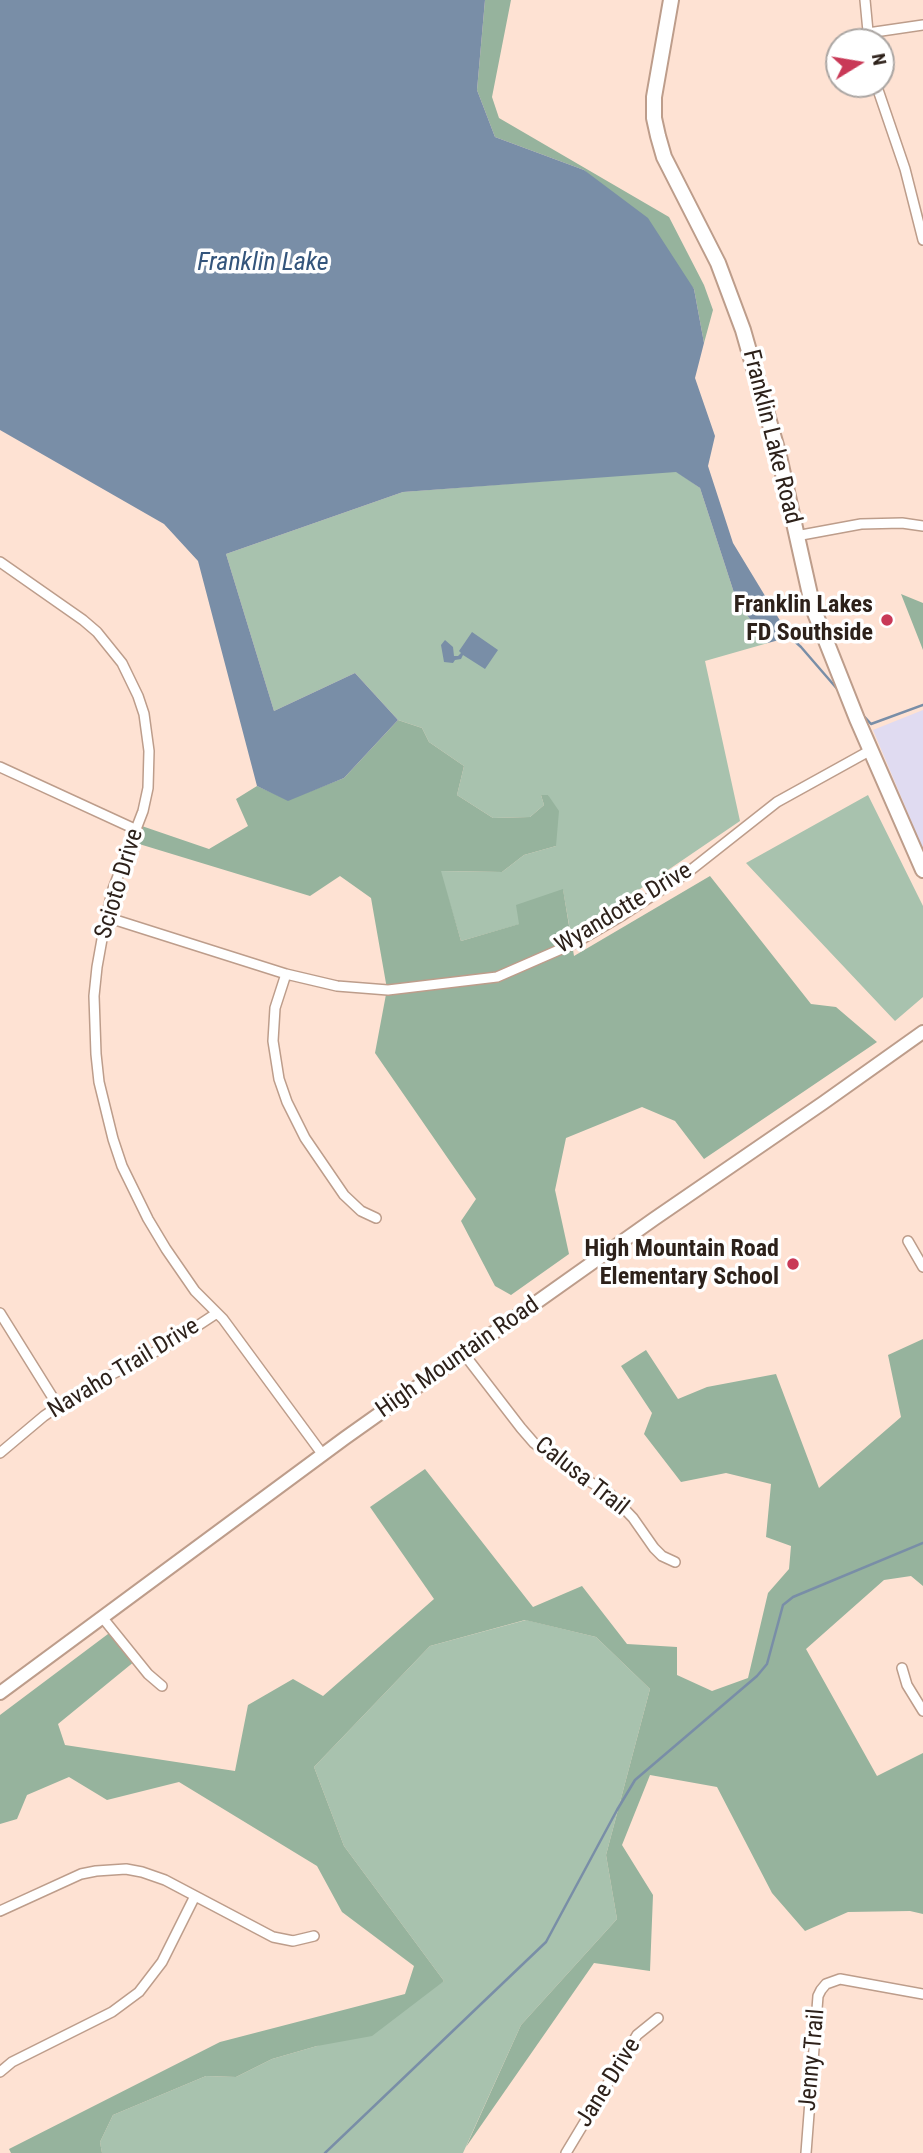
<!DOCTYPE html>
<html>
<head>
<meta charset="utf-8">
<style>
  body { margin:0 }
  #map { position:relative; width:923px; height:2153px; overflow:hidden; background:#fee2d3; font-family:"Roboto Condensed",sans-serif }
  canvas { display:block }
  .north { position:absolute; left:825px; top:28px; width:70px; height:70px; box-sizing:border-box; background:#fff; border:2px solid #aba6a3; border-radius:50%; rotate:79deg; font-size:19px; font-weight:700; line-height:28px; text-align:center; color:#2d211a }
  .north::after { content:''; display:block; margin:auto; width:24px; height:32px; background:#c93957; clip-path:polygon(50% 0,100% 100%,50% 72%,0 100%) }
</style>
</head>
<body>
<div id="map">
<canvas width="923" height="2153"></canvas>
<div class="north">N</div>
</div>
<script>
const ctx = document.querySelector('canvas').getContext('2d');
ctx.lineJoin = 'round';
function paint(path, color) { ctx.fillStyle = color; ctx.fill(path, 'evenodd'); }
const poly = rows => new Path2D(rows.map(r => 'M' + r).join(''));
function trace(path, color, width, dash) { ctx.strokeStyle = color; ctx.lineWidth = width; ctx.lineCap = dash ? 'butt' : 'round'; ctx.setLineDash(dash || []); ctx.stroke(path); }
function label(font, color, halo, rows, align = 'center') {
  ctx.font = font + ' "Roboto Condensed",sans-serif'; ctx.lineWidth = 7; ctx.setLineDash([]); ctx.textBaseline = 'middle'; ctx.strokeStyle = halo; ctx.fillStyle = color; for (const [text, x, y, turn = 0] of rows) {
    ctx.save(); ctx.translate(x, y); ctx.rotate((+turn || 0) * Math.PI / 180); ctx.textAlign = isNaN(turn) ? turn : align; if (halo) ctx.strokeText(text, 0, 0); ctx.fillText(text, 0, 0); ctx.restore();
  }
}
const commercial = poly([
  [923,710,923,849,873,730]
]);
const green = poly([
  [676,471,700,488,737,602,768,643,705,661,740,821,571,936,563,890,520,924,461,941,440,871,502,872,524,855,556,846,548,795,541,795,544,805,530,817,493,818,457,795,464,766,429,742,422,728,398,720,355,673,274,711,226,554,403,492],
  [868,795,923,906,923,997,895,1021,746,863],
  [526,1620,596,1637,650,1689,606,1855,617,1919,521,2025,463,2153,102,2153,100,2142,113,2115,206,2076,236,2077,272,2059,317,2046,444,1981,344,1846,314,1767,430,1646]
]);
const forest = poly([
  [485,0,511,0,492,97,499,118,669,217,704,285,713,310,704,343,694,289,584,170,495,137,477,90],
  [901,594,923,603,923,650],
  [398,720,422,728,429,742,464,766,457,795,493,818,530,817,544,805,541,795,548,795,559,811,556,846,524,855,502,872,441,871,461,941,519,924,516,905,563,889,574,956,710,876,811,1004,836,1007,877,1042,704,1159,675,1121,642,1107,566,1138,555,1190,569,1254,511,1295,495,1286,461,1221,476,1199,375,1053,387,989,371,898,340,876,310,896,126,840,133,823,209,849,248,826,236,799,257,786,288,800,344,778],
  [923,1339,923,1586,911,1576,884,1580,806,1649,877,1776,923,1753,923,1914,910,1911,848,1912,805,1931,772,1893,717,1787,650,1775,622,1845,653,1895,650,1971,594,1963,466,2147,521,2025,617,1919,606,1855,650,1689,596,1637,525,1620,430,1646,314,1767,344,1846,444,1981,372,2036,317,2046,272,2059,236,2077,206,2076,113,2115,100,2142,102,2153,11,2153,9,2149,220,2042,405,1994,414,1966,342,1912,317,1866,179,1782,107,1800,69,1777,27,1795,17,1819,0,1824,0,1715,112,1631,135,1661,58,1724,65,1745,235,1771,248,1705,293,1679,323,1696,434,1599,370,1507,425,1469,533,1607,582,1586,627,1644,677,1647,677,1675,712,1691,748,1678,768,1593,789,1569,791,1546,766,1537,771,1484,726,1473,681,1482,644,1434,652,1413,621,1366,646,1350,678,1399,707,1387,776,1374,819,1488,901,1417,888,1355]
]);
const water = poly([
  [0,0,485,0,477,90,495,137,584,170,648,218,694,289,704,343,695,378,715,436,708,466,733,543,790,637,768,643,737,602,700,488,676,472,403,492,226,554,274,711,355,673,398,720,344,778,288,801,257,786,198,561,164,524,0,430],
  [472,632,498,650,485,669,463,655,461,659,455,660,453,663,444,662,441,645,445,640,453,647,454,656,458,656,461,653,459,651]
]);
const stream = poly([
  [790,637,801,647,839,691],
  [861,713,871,724,923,705],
  [325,2153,546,1942,617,1810,635,1780,757,1676,767,1664,783,1605,793,1597,923,1543]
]);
const minor = poly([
  [865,0,869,42],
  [868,33,923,25],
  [876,84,905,169,923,240],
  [796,536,861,524,902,523,923,526],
  [0,562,83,620,97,632,122,663,138,696,144,714,149,751,148,788,143,811,113,889,106,917,97,967,94,996,96,1054,99,1082,113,1139,122,1166,148,1219,166,1249,195,1291,223,1319,323,1455],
  [0,767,137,830],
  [106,917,286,974,337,986,388,990,497,977,575,943,623,915,687,873,777,802,871,750],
  [286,974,275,1008,273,1041,279,1079,287,1102,305,1138,344,1195,361,1211,376,1218],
  [908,1241,923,1267],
  [0,1313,58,1406],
  [464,1354,521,1428,534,1443,561,1464,610,1494,633,1518,654,1548,662,1556,675,1562],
  [0,1453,44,1416,82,1390,170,1344,217,1313],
  [102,1617,148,1674,162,1686],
  [902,1668,907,1685,923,1711],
  [0,1911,81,1874,96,1871,126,1869,142,1872,165,1880,273,1937,293,1941,314,1936],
  [0,2072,12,2062,112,2012,139,1992,162,1962,195,1896],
  [566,2153,637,2035,658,2018],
  [806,2153,818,1996,821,1990,826,1984,840,1979,923,1994]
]);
const secondary = poly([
  [0,1693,345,1438,654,1219,823,1103,923,1032]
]);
const primary = poly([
  [671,0,654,97,654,118,658,136,664,157,718,263,743,330,779,456,813,608,857,719,923,870]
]);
const markers = [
  [887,620,7,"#c93957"],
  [793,1264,7,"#c93957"]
];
const streetNames = [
  ["Franklin Lake Road",771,437,76],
  ["Scioto Drive",120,884,-73],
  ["Wyandotte Drive",624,909,-31],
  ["High Mountain Road",458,1358,-35],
  ["Navaho Trail Drive",124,1369,-31],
  ["Calusa Trail",581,1477,38],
  ["Jenny Trail",813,2060,-85],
  ["Jane Drive",609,2083,-58]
];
const poiNames = [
  ["Franklin Lakes",873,606],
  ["FD Southside",873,634],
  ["High Mountain Road",779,1250],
  ["Elementary School",779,1278]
];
const waterNames = [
  ["Franklin Lake",263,263]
];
paint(commercial, '#e0dbf1');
paint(green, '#a8c2ae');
paint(forest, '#96b39d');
paint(water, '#798ea7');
trace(stream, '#798ea7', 2.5);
trace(minor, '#bd9d8b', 12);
trace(secondary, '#bd9d8b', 16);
trace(primary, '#bd9d8b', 18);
trace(minor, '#fff', 9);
trace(secondary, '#fff', 12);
trace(primary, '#fff', 14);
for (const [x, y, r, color] of markers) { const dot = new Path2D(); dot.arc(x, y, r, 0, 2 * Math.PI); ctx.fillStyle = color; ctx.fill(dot); trace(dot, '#fff', 2.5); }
label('24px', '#2d211a', '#fff', streetNames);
label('bold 24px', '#2d211a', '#fff', poiNames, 'right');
label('italic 26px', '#34557c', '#fff', waterNames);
</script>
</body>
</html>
